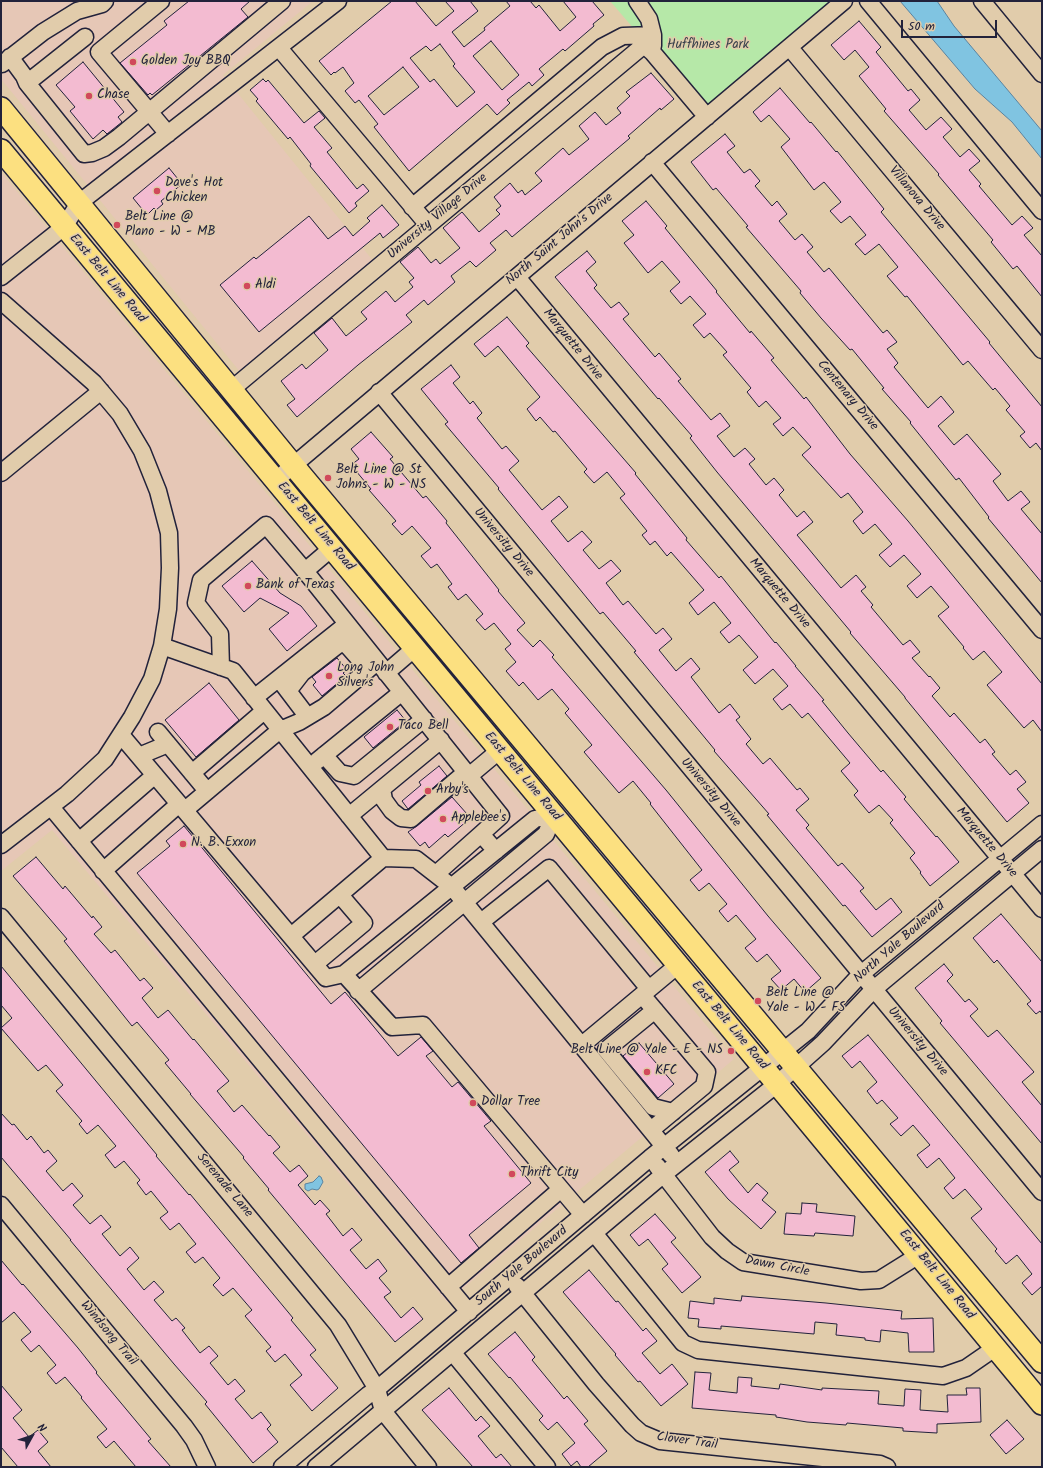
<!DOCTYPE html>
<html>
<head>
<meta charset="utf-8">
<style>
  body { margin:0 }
  #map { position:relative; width:1043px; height:1468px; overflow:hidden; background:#e1ccab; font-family:Kalam,sans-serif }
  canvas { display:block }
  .frame { position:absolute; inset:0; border:2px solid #22223b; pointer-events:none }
  .north { position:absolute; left:12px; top:1416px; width:40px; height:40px; -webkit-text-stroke:3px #e1ccab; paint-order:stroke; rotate:50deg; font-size:11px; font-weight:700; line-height:16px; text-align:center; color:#22223b }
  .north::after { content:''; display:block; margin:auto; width:14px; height:18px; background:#22223b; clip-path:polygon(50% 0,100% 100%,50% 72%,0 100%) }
  .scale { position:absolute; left:901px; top:20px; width:96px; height:18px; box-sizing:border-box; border:2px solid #22223b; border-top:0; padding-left:5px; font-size:12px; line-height:14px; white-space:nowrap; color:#22223b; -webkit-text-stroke:3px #e1ccab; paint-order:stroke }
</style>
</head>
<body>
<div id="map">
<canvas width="1043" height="1468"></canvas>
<div class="frame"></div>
<div class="north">N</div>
<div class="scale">50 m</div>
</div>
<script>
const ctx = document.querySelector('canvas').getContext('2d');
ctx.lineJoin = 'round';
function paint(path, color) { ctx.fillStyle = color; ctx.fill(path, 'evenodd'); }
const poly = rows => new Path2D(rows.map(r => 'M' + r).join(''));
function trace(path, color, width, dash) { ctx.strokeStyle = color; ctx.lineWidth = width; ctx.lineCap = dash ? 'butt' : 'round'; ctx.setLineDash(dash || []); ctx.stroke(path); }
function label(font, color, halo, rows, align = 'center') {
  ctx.font = font + ' Kalam,sans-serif'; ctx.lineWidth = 3; ctx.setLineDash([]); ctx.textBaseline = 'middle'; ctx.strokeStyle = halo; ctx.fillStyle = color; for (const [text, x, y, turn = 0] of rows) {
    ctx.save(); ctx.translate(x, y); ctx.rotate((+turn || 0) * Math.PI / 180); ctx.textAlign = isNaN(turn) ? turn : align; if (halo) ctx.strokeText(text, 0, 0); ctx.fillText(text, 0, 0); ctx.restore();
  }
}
const built = poly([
  [1,1,313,1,223,75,374,262,241,373,1,79],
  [1,172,734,1059,447,1302,52,830,1,871]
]);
const green = poly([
  [610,1,832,1,703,109]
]);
const water = poly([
  [900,1,937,1,954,26,1042,131,1042,159,1012,122,975,89,900,1],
  [319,1176,321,1177,323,1182,319,1189,317,1190,312,1189,308,1191,305,1189,305,1184,313,1182,319,1176]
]);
const building = poly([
  [189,1,250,1,241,9,248,17,152,95,150,93,148,95,120,63,167,25,164,21,189,1],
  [392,1,415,1,436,26,454,11,445,1,470,1,478,11,452,32,464,47,485,30,484,28,510,6,506,1,530,1,536,8,539,5,560,31,576,17,563,1,592,1,604,15,593,24,594,26,565,51,563,49,539,69,544,75,532,86,529,82,507,100,510,103,497,115,487,104,409,171,374,127,378,124,359,100,355,103,345,91,354,83,343,67,335,73,334,72,331,75,319,61,392,1],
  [491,41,519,75,502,90,473,56,491,41],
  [440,44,455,64,453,66,475,92,457,107,434,79,430,82,410,58,426,46,431,51,440,44],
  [403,67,419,87,384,115,368,96,403,67],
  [859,21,881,47,876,52,908,91,911,89,920,100,909,110,926,130,941,117,952,129,943,137,960,157,969,149,980,161,969,170,981,184,979,186,1012,225,1022,216,1033,228,1024,235,1042,256,1042,297,1017,266,1013,269,991,242,993,240,938,175,939,174,884,111,886,109,859,76,869,67,855,50,844,60,831,45,859,21],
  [83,62,124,112,118,117,122,122,107,134,103,130,93,139,70,111,75,107,56,85,83,62],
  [651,73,674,99,661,110,660,108,628,136,630,138,512,237,506,230,490,243,496,250,476,267,470,261,451,276,455,282,428,305,424,300,406,315,412,322,358,365,297,417,287,405,295,399,281,381,302,364,306,369,328,350,314,333,332,318,346,336,367,319,361,312,386,291,395,302,413,287,409,282,414,278,400,262,418,247,431,263,436,259,440,264,460,248,443,228,462,212,479,232,500,214,496,210,501,206,494,197,510,183,518,193,522,190,525,195,542,181,535,173,563,148,569,155,589,139,579,126,595,112,606,125,621,113,617,108,630,96,626,92,651,73],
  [263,79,266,82,268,80,304,123,319,111,325,118,314,127,332,148,327,152,357,189,363,184,369,191,355,203,357,206,349,213,310,166,311,164,290,137,288,139,256,101,258,99,250,90,263,79],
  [780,88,810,123,811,122,836,152,837,151,884,209,881,212,990,342,989,343,1042,407,1042,451,1036,443,1030,448,1020,436,1025,432,1006,410,1010,406,995,388,993,390,968,361,963,365,907,296,905,297,887,276,898,267,879,244,865,255,855,244,866,235,850,216,841,223,830,211,841,202,824,182,814,190,781,147,790,139,769,115,761,122,753,112,780,88],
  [725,134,735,146,727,152,744,173,750,169,760,181,755,186,772,206,777,201,787,214,779,221,795,240,802,234,813,247,807,252,824,272,829,268,883,333,887,330,897,342,887,349,898,363,894,367,928,408,941,396,954,412,938,426,954,445,967,434,1001,474,993,481,1008,501,1021,491,1030,502,1021,509,1042,534,1042,583,988,518,989,517,959,478,956,480,910,423,911,422,882,389,884,388,852,349,850,350,821,318,800,293,801,291,746,227,748,226,716,188,713,190,691,162,725,134],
  [169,168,182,184,161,201,163,204,156,210,154,208,147,215,133,198,169,168],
  [646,201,667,226,665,228,717,291,716,292,750,333,751,331,774,358,771,360,804,399,806,397,850,454,908,521,1042,684,1042,732,1033,720,1024,728,987,685,1002,672,984,651,973,660,963,648,964,647,938,616,949,607,931,586,917,598,907,586,921,574,904,555,890,567,879,555,892,544,875,524,863,534,853,521,863,512,848,493,841,498,802,455,811,447,793,427,783,436,773,424,781,418,766,401,759,407,747,392,751,388,723,355,727,352,710,333,704,338,693,325,706,314,690,296,681,304,670,291,680,282,662,261,648,273,624,243,634,235,622,221,646,201],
  [382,205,399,225,383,238,380,233,259,332,220,285,254,257,256,259,309,216,328,239,345,226,353,236,370,221,367,218,382,205],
  [587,251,596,262,586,271,597,285,594,288,611,308,619,302,629,314,623,319,655,357,659,353,681,379,678,381,711,420,720,413,730,426,717,436,734,457,745,448,755,459,749,464,766,485,774,478,784,490,779,495,797,517,804,511,813,522,797,535,808,548,841,588,856,575,866,587,861,591,873,605,871,607,903,645,910,640,920,652,912,658,929,677,930,676,940,688,932,696,950,717,954,713,980,743,985,739,995,752,992,754,1010,775,1016,770,1026,782,1017,789,1029,803,1007,822,905,698,905,697,850,633,851,632,717,472,690,438,692,436,659,398,658,399,555,277,587,251],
  [507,317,529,343,526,346,636,473,635,474,687,538,686,540,719,578,721,576,775,643,776,642,796,666,795,666,824,700,822,701,848,733,881,772,883,770,906,797,904,799,936,837,937,836,959,862,930,886,920,873,921,872,910,858,915,853,890,823,893,820,879,805,869,813,854,795,858,791,841,771,850,763,808,713,802,718,790,704,782,710,773,699,788,686,773,669,755,684,743,670,758,657,739,635,729,643,720,632,731,623,714,602,698,615,689,603,704,590,671,552,667,556,655,541,650,545,642,535,647,531,620,498,625,494,607,472,594,483,584,472,587,469,555,431,553,432,540,417,536,421,527,409,540,397,498,346,485,357,474,344,507,317],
  [451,365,460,377,453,383,470,404,473,401,482,413,477,418,502,449,506,446,519,461,509,470,542,510,559,496,568,507,551,521,568,542,582,531,592,542,583,550,599,569,611,560,621,571,606,583,623,605,628,601,656,634,663,628,672,639,659,650,676,671,691,658,700,669,691,677,719,713,730,704,740,717,736,720,751,739,746,744,763,764,770,758,797,790,800,788,809,799,796,810,809,825,806,828,838,866,842,863,864,888,860,891,876,910,891,898,902,912,872,937,845,905,843,906,767,815,769,814,714,751,715,750,634,652,636,651,603,612,600,614,498,489,499,488,445,424,448,422,421,389,451,365],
  [371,432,393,457,390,459,423,498,426,496,447,521,446,523,499,590,498,591,525,623,517,630,533,647,540,640,554,655,552,657,666,790,768,916,821,978,805,992,794,979,781,990,771,979,781,971,767,954,757,962,745,948,756,939,736,915,728,922,719,911,727,904,709,883,699,891,690,880,702,870,650,804,651,803,633,781,619,793,584,752,592,745,565,713,569,709,552,689,538,700,523,682,519,686,506,671,516,662,505,649,511,644,494,623,485,630,476,620,483,614,466,594,458,600,448,587,452,584,437,564,431,568,421,556,431,548,412,526,402,535,392,524,396,521,369,490,371,489,351,465,359,459,351,449,371,432],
  [252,561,280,593,301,606,317,626,287,651,269,629,289,613,260,598,244,612,222,586,252,561],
  [337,658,347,670,343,673,346,676,322,696,313,685,316,682,312,677,337,658],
  [209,683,239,720,196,757,165,720,209,683],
  [397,710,406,721,373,748,364,737,397,710],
  [439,766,447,776,408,809,402,801,421,785,419,782,439,766],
  [452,797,467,814,465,817,467,821,448,837,445,834,429,848,425,842,420,846,408,832,417,826,452,797],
  [184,826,331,1004,345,992,398,1056,421,1037,433,1051,426,1056,452,1087,458,1082,491,1121,484,1126,531,1183,469,1235,479,1248,461,1263,137,873,170,846,166,841,184,826],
  [36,857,63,889,65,886,92,918,93,916,102,927,94,934,111,953,115,950,140,981,144,978,153,988,142,998,158,1018,168,1010,193,1040,194,1039,229,1081,217,1091,234,1112,242,1105,269,1136,270,1135,280,1147,273,1153,290,1172,299,1165,308,1176,298,1185,315,1205,320,1200,330,1211,326,1214,343,1236,352,1228,362,1240,350,1250,366,1269,378,1259,387,1271,379,1278,391,1292,384,1297,401,1318,413,1307,423,1319,395,1342,268,1190,269,1189,243,1158,244,1157,190,1094,191,1094,165,1063,169,1060,137,1022,132,1026,64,941,67,939,13,876,36,857],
  [1001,914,1042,962,1042,1014,1040,1011,1036,1014,1027,1004,1031,1001,997,960,994,963,973,938,1001,914],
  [944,964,953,975,947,981,965,1002,969,999,978,1009,970,1016,988,1037,997,1030,1034,1072,1022,1082,1042,1106,1042,1144,940,1023,942,1021,915,988,944,964],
  [1,966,157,1155,156,1156,189,1195,190,1194,293,1318,291,1320,316,1350,310,1355,338,1388,312,1411,290,1385,302,1375,285,1354,275,1362,266,1351,271,1347,245,1316,252,1310,233,1288,223,1296,213,1285,220,1278,203,1257,195,1263,186,1252,196,1244,179,1223,170,1230,160,1218,168,1212,151,1191,146,1195,137,1183,140,1180,124,1161,115,1168,105,1155,116,1146,98,1125,87,1134,79,1124,82,1121,56,1091,63,1085,46,1065,38,1071,1,1028,12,1018,1,1005,1,966],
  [868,1035,1042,1244,1042,1286,1032,1295,1022,1283,1032,1274,1017,1255,1006,1264,995,1251,997,1249,971,1218,982,1209,965,1189,953,1199,944,1188,955,1178,939,1158,927,1168,917,1155,930,1145,913,1125,901,1136,890,1124,898,1118,882,1100,877,1104,867,1091,877,1082,860,1061,852,1068,842,1056,868,1035],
  [639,1043,674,1084,658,1098,623,1056,639,1043],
  [1,1113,12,1125,14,1124,27,1140,31,1136,44,1153,48,1150,57,1161,46,1171,63,1191,72,1183,83,1196,73,1205,90,1224,101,1215,111,1227,102,1234,120,1256,130,1247,139,1258,127,1269,144,1290,154,1281,164,1292,154,1300,172,1321,176,1318,185,1328,182,1330,200,1353,209,1346,218,1356,210,1363,228,1385,235,1379,245,1391,235,1399,252,1419,261,1412,271,1425,267,1429,278,1442,253,1463,205,1404,207,1402,174,1364,70,1240,71,1240,1,1157,1,1113],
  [730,1151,739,1162,729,1170,748,1193,757,1183,768,1193,762,1200,776,1212,761,1229,728,1199,705,1172,730,1151],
  [802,1203,817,1204,816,1212,855,1216,853,1236,815,1233,814,1236,784,1234,786,1213,801,1214,802,1203],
  [655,1214,676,1238,671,1242,701,1277,682,1293,662,1269,668,1264,648,1239,639,1246,630,1235,655,1214],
  [1,1260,22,1285,23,1284,78,1348,97,1372,96,1373,151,1439,148,1441,171,1467,136,1467,114,1441,106,1448,97,1437,107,1429,81,1398,82,1397,65,1377,56,1384,47,1373,56,1365,39,1345,31,1352,21,1340,31,1332,14,1312,1,1323,1,1260],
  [589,1270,616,1302,618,1301,643,1331,646,1328,657,1341,642,1353,660,1374,672,1364,688,1384,661,1406,640,1381,638,1382,615,1355,616,1354,563,1292,589,1270],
  [742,1296,826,1303,902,1311,901,1319,933,1318,934,1352,909,1352,908,1333,881,1330,880,1342,865,1340,865,1338,836,1335,837,1324,815,1322,814,1334,721,1326,721,1329,698,1327,699,1319,688,1318,690,1301,714,1304,714,1298,741,1301,742,1296],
  [515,1332,535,1357,532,1360,564,1399,567,1396,588,1421,584,1424,607,1451,588,1467,581,1467,577,1461,571,1466,562,1454,575,1443,557,1422,548,1430,539,1420,543,1416,510,1377,509,1378,488,1354,515,1332],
  [695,1372,711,1373,709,1390,737,1393,738,1377,752,1378,751,1386,779,1389,780,1384,822,1390,822,1388,879,1391,878,1404,904,1406,905,1389,921,1390,920,1410,948,1412,947,1395,967,1395,966,1388,980,1388,981,1422,937,1424,937,1433,903,1431,903,1428,847,1423,846,1425,807,1422,776,1417,776,1415,692,1408,695,1372],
  [1,1385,22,1410,13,1418,29,1437,38,1430,48,1442,38,1451,51,1467,18,1467,1,1447,1,1385],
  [449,1388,476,1421,481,1416,490,1426,478,1436,496,1458,501,1454,512,1467,473,1467,422,1410,449,1388],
  [1007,1420,1024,1439,1006,1454,990,1435,1007,1420]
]);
const minor = poly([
  [161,1,99,52,168,134],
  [637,1,649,19,653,35,653,46],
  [868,1,1042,211],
  [982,1,1042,74],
  [279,48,428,225],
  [790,48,1042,350],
  [10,57,24,76,27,83,84,154,92,153,104,148,119,137,282,1],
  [2,64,43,32,77,11,102,4,105,1],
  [27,83,85,37],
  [652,162,1042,630],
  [412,207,602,47,623,36,653,35],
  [1,277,64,227,79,203,338,1],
  [517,277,1042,909],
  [1,301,94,383,120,414,142,451,158,491,169,533,170,568,168,609,162,646,152,679,132,717,105,759,67,794,1,845],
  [232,389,644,45,653,53,707,117],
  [379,392,1042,1192],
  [1,473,101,391],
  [276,480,844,1],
  [305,571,501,816,481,834,496,851],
  [162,646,233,671,383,858,416,859,452,887,671,1155],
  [221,667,220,634,196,603,201,580,266,525,305,571,332,548],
  [386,673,415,648],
  [282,683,307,716],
  [288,691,302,673,338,645,345,643,368,669],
  [254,698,347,624],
  [158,732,207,791],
  [121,735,326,978,344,974,392,1027,423,1025,583,1215],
  [324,755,340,773,354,776,424,719],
  [139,756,168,744],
  [317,761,402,692],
  [192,773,264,711],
  [469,776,500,750],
  [382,789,384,800,392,811,401,818,411,819,466,772],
  [51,807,469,1312],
  [185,810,280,730,299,722,324,707,377,662],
  [349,816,441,740],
  [79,841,155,775],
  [103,871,179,804],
  [436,874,481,834],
  [1,917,338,1325,377,1389,383,1411,428,1467],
  [481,922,549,868,649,989],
  [291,936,383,858],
  [315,964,364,923,340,895],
  [344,974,535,819,554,815],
  [358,991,546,834,554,815],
  [642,995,707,1072,704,1086,651,1130],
  [655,1010,606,1050,653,1107,673,1112],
  [582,1045,678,965],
  [657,1166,712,1237,727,1251,743,1262,861,1281,879,1280,919,1255],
  [1,1205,184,1426,194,1440,207,1467],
  [594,1233,683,1343,698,1350,943,1376,966,1368,995,1348],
  [517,1286,596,1384,632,1425,641,1433,660,1441,880,1464,887,1467],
  [448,1287,561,1189],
  [453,1353,547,1467],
  [282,1467,368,1395,377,1389,650,1158,808,1031,860,975,1042,824],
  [316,1467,664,1174,777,1084,823,1043,874,989,1042,849]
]);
const major = poly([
  [1,108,293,465,1042,1362],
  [1,150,782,1090,1042,1404]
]);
const markers = [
  [133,62,4,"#d1495b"],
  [89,96,4,"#d1495b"],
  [157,191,4,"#d1495b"],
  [117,225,4,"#d1495b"],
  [247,286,4,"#d1495b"],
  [328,478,4,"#d1495b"],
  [248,586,4,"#d1495b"],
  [329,676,4,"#d1495b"],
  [390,727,4,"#d1495b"],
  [428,791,4,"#d1495b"],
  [443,819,4,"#d1495b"],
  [183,844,4,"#d1495b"],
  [758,1001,4,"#d1495b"],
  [731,1051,4,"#d1495b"],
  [647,1072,4,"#d1495b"],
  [473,1103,4,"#d1495b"],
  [512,1174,4,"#d1495b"]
];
const parkNames = [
  ["Huffhines Park",708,46]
];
const poiNames = [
  ["Golden Joy BBQ",141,62],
  ["Chase",97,96],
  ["Dave's Hot",165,184],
  ["Chicken",165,199],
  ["Belt Line @",125,218],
  ["Plano - W - MB",125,233],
  ["Aldi",255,286],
  ["Belt Line @ St",336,471],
  ["Johns - W - NS",336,486],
  ["Bank of Texas",256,586],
  ["Long John",337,669],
  ["Silver's",337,684],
  ["Taco Bell",398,727],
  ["Arby's",436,791],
  ["Applebee's",451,819],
  ["N. B. Exxon",191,844],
  ["Belt Line @",766,994],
  ["Yale - W - FS",766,1009],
  ["Belt Line @ Yale - E - NS",723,1051,"right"],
  ["KFC",655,1072],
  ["Dollar Tree",481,1103],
  ["Thrift City",520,1174]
];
const streetNames = [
  ["Villanova Drive",916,199,50],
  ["University Village Drive",438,217,-40],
  ["North Saint John's Drive",560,240,-40],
  ["East Belt Line Road",107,279,50],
  ["Marquette Drive",572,345,51],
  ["Centenary Drive",847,396,50],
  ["East Belt Line Road",315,527,50],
  ["University Drive",503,543,50],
  ["Marquette Drive",779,594,50],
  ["East Belt Line Road",522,777,50],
  ["University Drive",710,793,50],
  ["Marquette Drive",986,843,50],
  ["North Yale Boulevard",900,943,-41],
  ["East Belt Line Road",729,1026,50],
  ["University Drive",917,1042,50],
  ["Serenade Lane",224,1186,50],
  ["South Yale Boulevard",522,1267,-40],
  ["Dawn Circle",777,1267,11],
  ["East Belt Line Road",936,1275,51],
  ["Windsong Trail",108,1334,50],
  ["Clover Trail",687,1442,8]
];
paint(built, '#e6c7b6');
paint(green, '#b6e8a8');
paint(water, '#80c4e1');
trace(water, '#5a839f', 1);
paint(building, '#f3bbd1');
trace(building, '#22223b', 1);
trace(minor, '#22223b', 19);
trace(major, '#22223b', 24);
trace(minor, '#e1ccab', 16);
trace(major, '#fce080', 21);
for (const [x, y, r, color] of markers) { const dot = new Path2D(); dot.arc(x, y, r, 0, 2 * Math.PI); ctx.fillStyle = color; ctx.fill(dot); trace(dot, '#e1ccab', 1.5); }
label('13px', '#38404b', '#e1ccab', parkNames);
label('13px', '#22223b', '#e1ccab', poiNames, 'left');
label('13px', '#22223b', '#e1ccab', streetNames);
</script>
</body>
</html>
